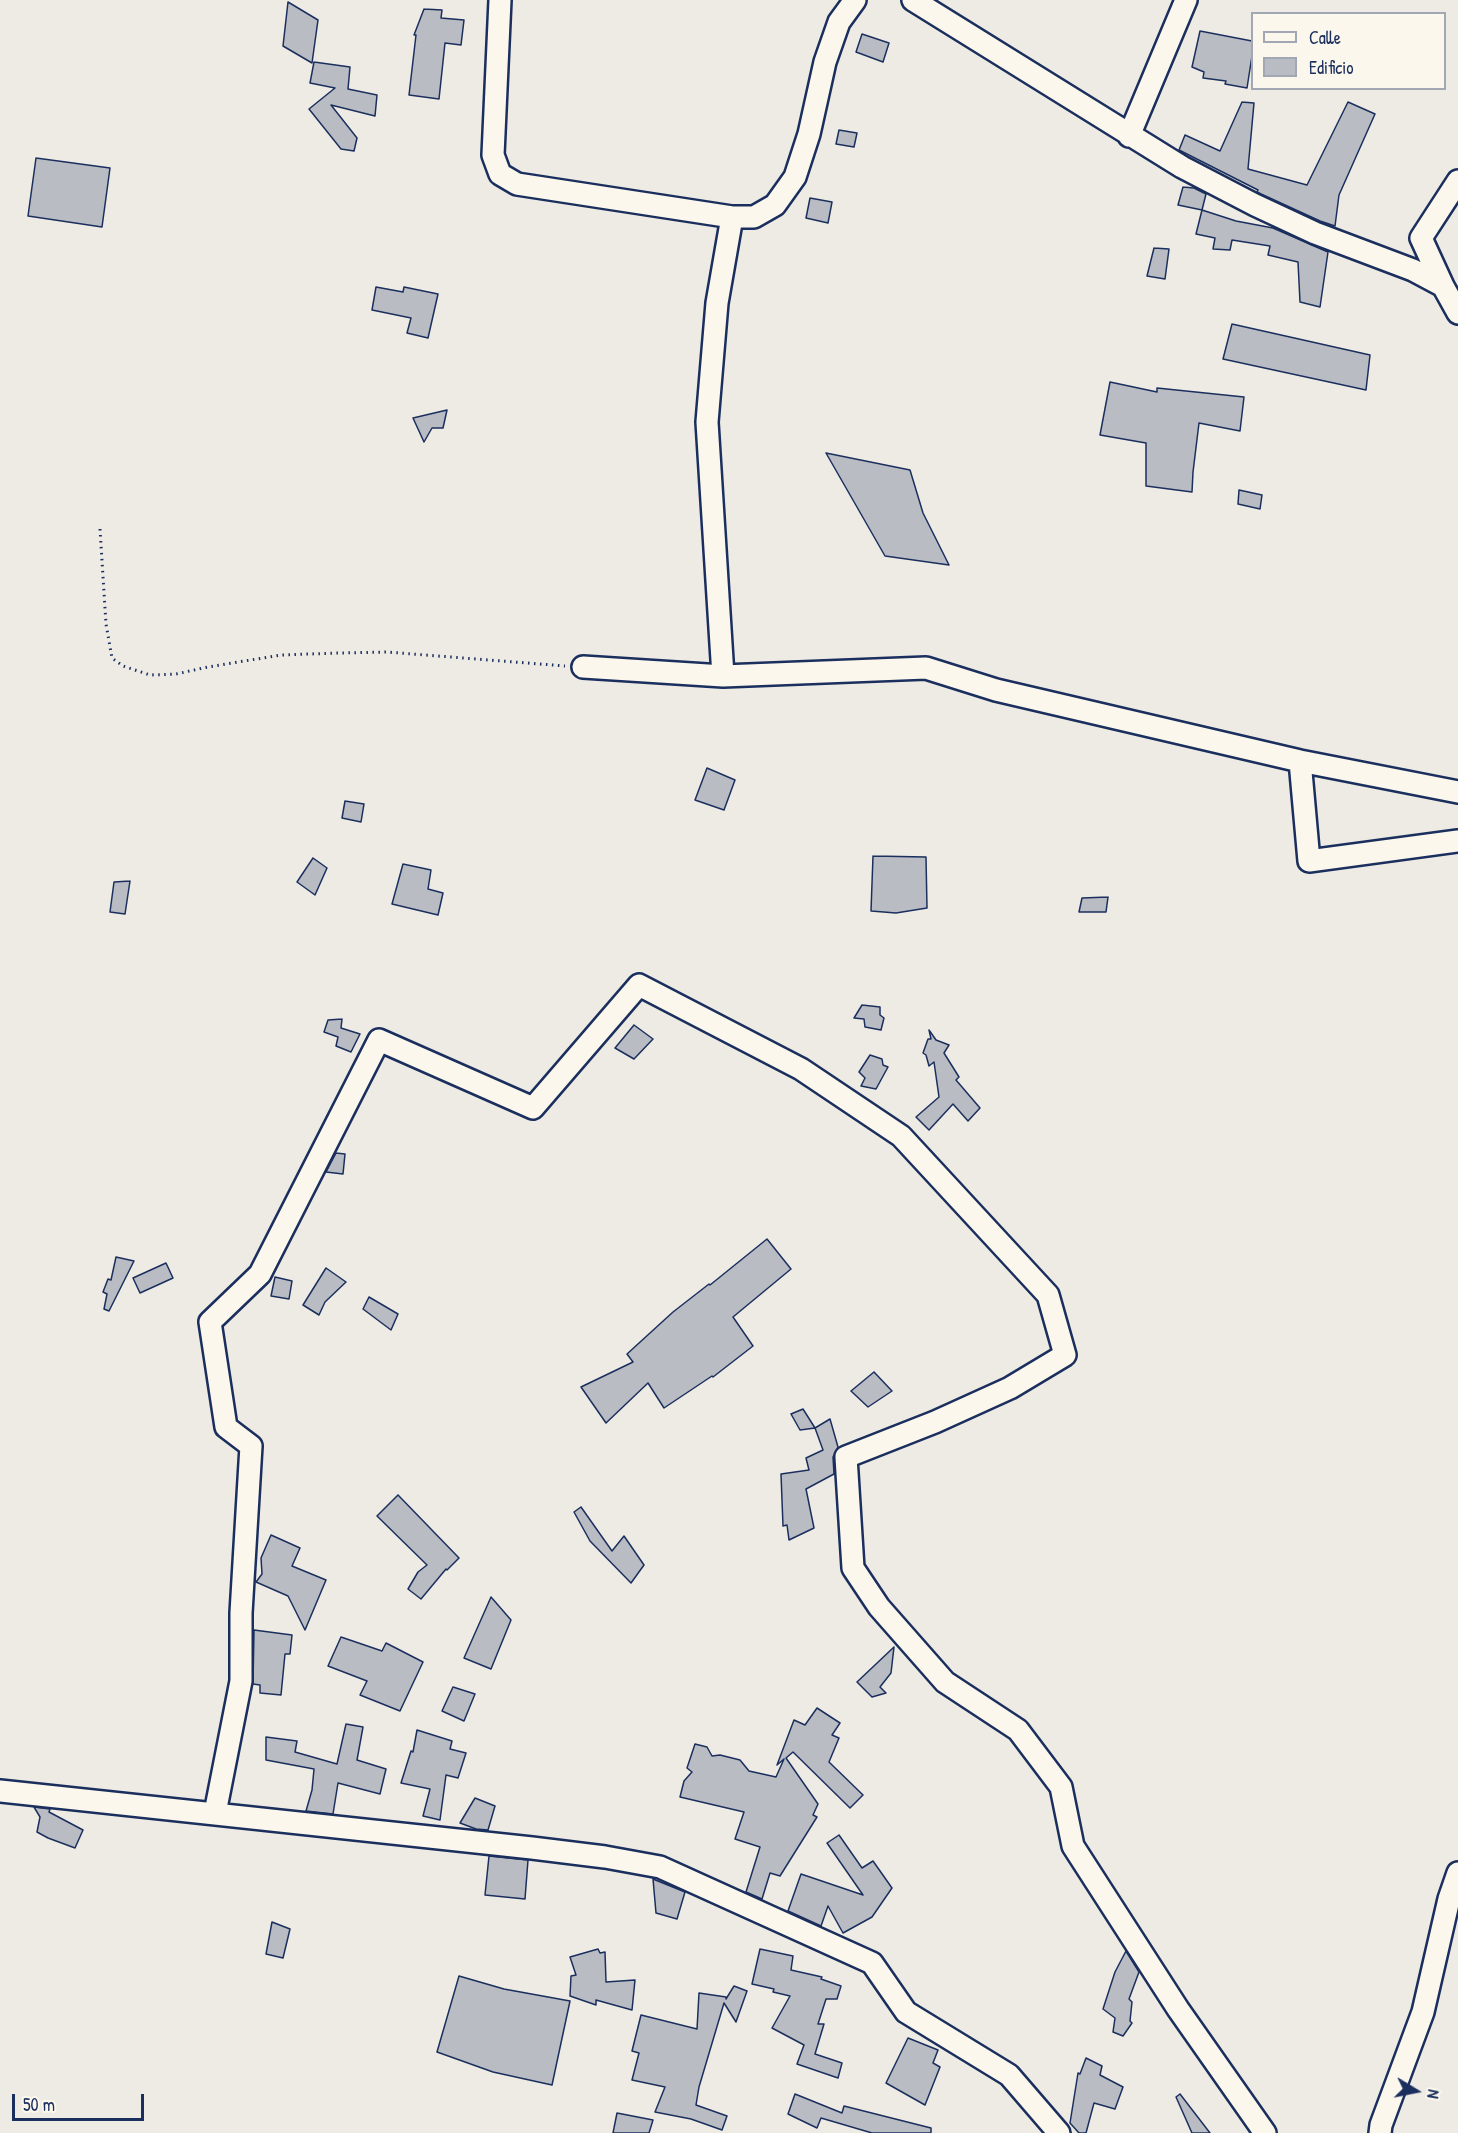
<!DOCTYPE html>
<html>
<head>
<meta charset="utf-8">
<style>
  body { margin:0 }
  #map { position:relative; width:1458px; height:2133px; overflow:hidden; background:#eeebe4; font-family:"Patrick Hand",sans-serif }
  canvas { display:block }
  .legend { position:absolute; left:1251px; top:12px; width:195px; height:78px; box-sizing:border-box; background:#fbf7ec; border:2px solid #a1a7b3; margin:0; padding:8px 10px; list-style:none; font-size:18px; color:#1b2f5e }
  .legend li { display:flex; align-items:center; gap:12px; height:30px }
  .legend b { width:30px; border:2px solid #a1a7b3 }
  .north { position:absolute; left:1386px; top:2061px; width:60px; height:60px; -webkit-text-stroke:4px #fbf7ec; paint-order:stroke; rotate:100deg; font-size:16px; font-weight:700; line-height:24px; text-align:center; color:#1b2f5e }
  .north::after { content:''; display:block; margin:auto; width:21px; height:27px; background:#1b2f5e; clip-path:polygon(50% 0,100% 100%,50% 72%,0 100%) }
  .scale { position:absolute; left:12px; top:2094px; width:132px; height:27px; box-sizing:border-box; border:3px solid #1b2f5e; border-top:0; padding-left:8px; font-size:18px; line-height:21px; white-space:nowrap; color:#1b2f5e; -webkit-text-stroke:4px #fbf7ec; paint-order:stroke }
</style>
</head>
<body>
<div id="map">
<canvas width="1458" height="2133"></canvas>
<ul class="legend">
<li><b style="height:8px;background:#fbf7ec"></b>Calle</li>
<li><b style="height:16px;background:#b9bcc3"></b>Edificio</li>
</ul>
<div class="north">N</div>
<div class="scale">50 m</div>
</div>
<script>
const ctx = document.querySelector('canvas').getContext('2d');
ctx.lineJoin = 'round';
function paint(path, color) { ctx.fillStyle = color; ctx.fill(path, 'evenodd'); }
const poly = rows => new Path2D(rows.map(r => 'M' + r).join(''));
function trace(path, color, width, dash) { ctx.strokeStyle = color; ctx.lineWidth = width; ctx.lineCap = dash ? 'butt' : 'round'; ctx.setLineDash(dash || []); ctx.stroke(path); }
const building = poly([
  [288,2,318,20,312,63,283,46,288,2],
  [424,9,442,10,441,18,464,20,461,45,445,43,439,99,409,95,416,35,414,35,424,9],
  [1200,31,1252,41,1252,56,1247,88,1225,84,1226,81,1203,78,1204,72,1192,67,1200,31],
  [862,34,889,43,883,62,856,52,862,34],
  [314,62,350,67,348,89,377,95,375,116,331,105,357,138,354,151,341,149,309,109,335,88,310,83,314,62],
  [1242,102,1254,103,1248,169,1307,185,1348,102,1375,114,1339,195,1335,226,1320,221,1261,194,1257,192,1258,190,1179,150,1185,135,1220,151,1242,102],
  [839,130,857,133,854,147,836,144,839,130],
  [36,158,110,168,102,227,28,216,36,158],
  [1183,187,1194,188,1206,194,1202,210,1236,221,1273,228,1328,252,1320,307,1300,302,1298,262,1268,255,1270,246,1232,240,1230,250,1213,249,1215,238,1196,234,1202,210,1178,205,1183,187],
  [810,198,832,202,828,223,806,218,810,198],
  [1154,248,1169,249,1165,279,1147,276,1154,248],
  [376,287,403,292,404,287,438,294,428,338,407,333,411,318,372,310,376,287],
  [1232,324,1370,355,1366,390,1223,359,1232,324],
  [1110,382,1157,392,1157,388,1244,397,1240,431,1199,423,1193,472,1192,492,1146,486,1146,443,1100,435,1110,382],
  [447,410,443,428,432,428,424,442,413,418,447,410],
  [826,453,910,470,923,513,949,565,885,556,826,453],
  [1239,490,1262,495,1260,509,1238,504,1239,490],
  [707,768,735,780,724,810,695,800,707,768],
  [345,801,364,804,361,822,342,818,345,801],
  [873,856,926,857,927,908,896,913,871,911,873,856],
  [313,858,327,868,315,895,297,882,313,858],
  [403,864,431,870,428,889,443,893,438,915,392,904,403,864],
  [130,881,125,914,110,912,114,882,130,881],
  [1108,897,1106,912,1079,912,1082,898,1108,897],
  [862,1005,880,1007,880,1015,884,1018,881,1030,865,1027,864,1019,854,1018,862,1005],
  [342,1019,341,1028,360,1034,351,1052,336,1046,338,1037,324,1032,328,1020,342,1019],
  [634,1025,653,1039,634,1059,615,1048,634,1025],
  [929,1030,936,1040,949,1045,944,1053,959,1077,956,1080,980,1108,968,1121,953,1104,929,1130,916,1117,939,1097,934,1062,929,1066,926,1055,923,1053,928,1039,931,1039,929,1030],
  [870,1055,882,1059,883,1065,888,1067,876,1089,861,1086,865,1078,859,1072,870,1055],
  [336,1153,345,1154,343,1174,326,1172,336,1153],
  [767,1239,791,1269,733,1317,753,1346,713,1377,712,1376,664,1408,648,1383,606,1423,581,1387,633,1362,627,1354,673,1312,709,1284,710,1285,767,1239],
  [116,1257,134,1261,109,1311,104,1309,107,1294,103,1292,108,1279,111,1280,116,1257],
  [166,1263,173,1278,140,1293,133,1278,166,1263],
  [326,1268,346,1282,325,1302,319,1315,303,1305,326,1268],
  [275,1277,292,1281,289,1299,271,1296,275,1277],
  [369,1297,398,1314,391,1330,363,1309,369,1297],
  [874,1372,892,1391,868,1407,851,1391,874,1372],
  [803,1409,815,1428,800,1430,791,1414,803,1409],
  [830,1419,838,1447,833,1457,834,1474,806,1489,814,1528,789,1540,787,1525,783,1526,781,1474,809,1470,806,1458,823,1450,815,1428,830,1419],
  [398,1495,459,1558,447,1570,446,1569,421,1599,408,1589,418,1572,427,1565,377,1516,398,1495],
  [581,1507,612,1551,624,1536,644,1565,631,1583,590,1541,574,1512,581,1507],
  [271,1535,300,1548,292,1566,326,1580,305,1630,288,1596,256,1582,262,1574,261,1558,271,1535],
  [491,1597,511,1620,491,1669,464,1658,491,1597],
  [254,1630,292,1635,290,1654,285,1654,281,1695,260,1693,260,1685,253,1684,254,1630],
  [341,1637,382,1651,386,1643,423,1662,400,1711,360,1695,367,1681,328,1666,341,1637],
  [894,1647,891,1673,880,1687,886,1693,872,1697,857,1682,894,1647],
  [453,1687,475,1694,464,1721,442,1711,453,1687],
  [817,1708,840,1723,832,1735,839,1738,829,1762,863,1795,850,1808,793,1752,786,1758,818,1804,813,1815,817,1817,780,1876,770,1873,762,1899,746,1892,760,1847,735,1839,744,1812,680,1797,684,1781,692,1772,687,1768,695,1744,707,1747,712,1756,720,1755,740,1760,749,1771,776,1777,784,1759,777,1765,794,1720,805,1725,817,1708],
  [346,1724,363,1727,357,1760,386,1769,380,1794,338,1783,333,1814,306,1811,312,1790,314,1769,266,1760,266,1737,297,1741,295,1752,337,1764,346,1724],
  [417,1730,452,1741,450,1749,466,1753,458,1778,446,1775,440,1820,423,1816,430,1789,401,1783,411,1751,413,1752,417,1730],
  [475,1798,495,1806,488,1830,476,1829,460,1823,475,1798],
  [34,1807,50,1809,49,1812,83,1830,75,1848,48,1838,37,1832,40,1817,34,1807],
  [839,1835,862,1868,873,1861,892,1888,872,1917,843,1933,828,1906,821,1926,788,1911,801,1874,863,1895,827,1843,839,1835],
  [489,1856,528,1860,525,1899,485,1895,489,1856],
  [653,1879,685,1892,677,1919,656,1913,653,1879],
  [272,1922,290,1929,283,1958,266,1954,272,1922],
  [598,1949,600,1953,605,1952,606,1982,635,1980,632,2010,596,2000,596,2005,570,1996,571,1976,576,1975,570,1957,598,1949],
  [760,1949,793,1956,791,1970,822,1977,821,1979,841,1986,837,1999,826,1999,818,2024,824,2024,815,2054,842,2063,838,2078,797,2064,804,2045,772,2028,790,1996,773,1992,774,1989,752,1984,760,1949],
  [1126,1951,1139,1972,1129,1999,1132,2002,1130,2021,1132,2023,1123,2036,1113,2032,1115,2018,1103,2009,1115,1972,1126,1951],
  [459,1976,504,1989,570,2001,552,2085,493,2072,437,2052,459,1976],
  [734,1986,747,1991,736,2022,724,2003,699,2087,696,2105,727,2116,722,2130,691,2119,655,2112,665,2087,632,2080,639,2053,632,2051,641,2015,697,2029,699,1993,726,1997,726,1999,734,1986],
  [908,2038,938,2050,933,2063,940,2067,925,2105,886,2083,908,2038],
  [1086,2058,1102,2066,1100,2075,1123,2087,1115,2109,1094,2103,1086,2133,1079,2133,1070,2123,1078,2073,1080,2074,1086,2058],
  [795,2094,842,2113,844,2106,931,2128,931,2133,872,2133,821,2118,817,2128,788,2114,795,2094],
  [1180,2094,1210,2133,1192,2133,1176,2097,1180,2094],
  [617,2113,653,2120,649,2133,613,2133,617,2113]
]);
const path = poly([
  [100,529,106,624,112,658,123,666,150,675,176,674,208,667,281,655,338,653,387,652,565,666]
]);
const minor = poly([
  [500,0,493,155,500,174,517,184,732,217,754,217,775,205,795,177,809,134,825,62,839,22,855,0],
  [913,0,1182,167,1255,205,1315,233,1413,270,1443,286,1458,313],
  [1129,136,1186,0],
  [1443,286,1421,238,1458,181],
  [583,667,723,676,926,668,996,690,1300,761,1458,792],
  [723,676,707,422,717,303,732,217],
  [1300,761,1309,861,1458,841],
  [0,1791,532,1848,605,1857,660,1867,872,1963,906,2012,1009,2075,1059,2133],
  [215,1813,241,1681,241,1613,251,1446,226,1427,210,1322,260,1274,379,1040,533,1108,639,985,801,1069,901,1136,1048,1295,1065,1355,1010,1388,935,1422,846,1457,853,1568,879,1607,945,1682,1018,1730,1061,1787,1073,1846,1178,2009,1265,2133],
  [1380,2133,1381,2125,1423,2012,1449,1899,1458,1873]
]);
paint(building, '#b9bcc3');
trace(building, '#1b2f5e', 1.5);
trace(minor, '#1b2f5e', 26);
trace(path, '#1b2f5e', 3, [1.5, 4.5]);
trace(minor, '#fbf7ec', 21);
</script>
</body>
</html>
